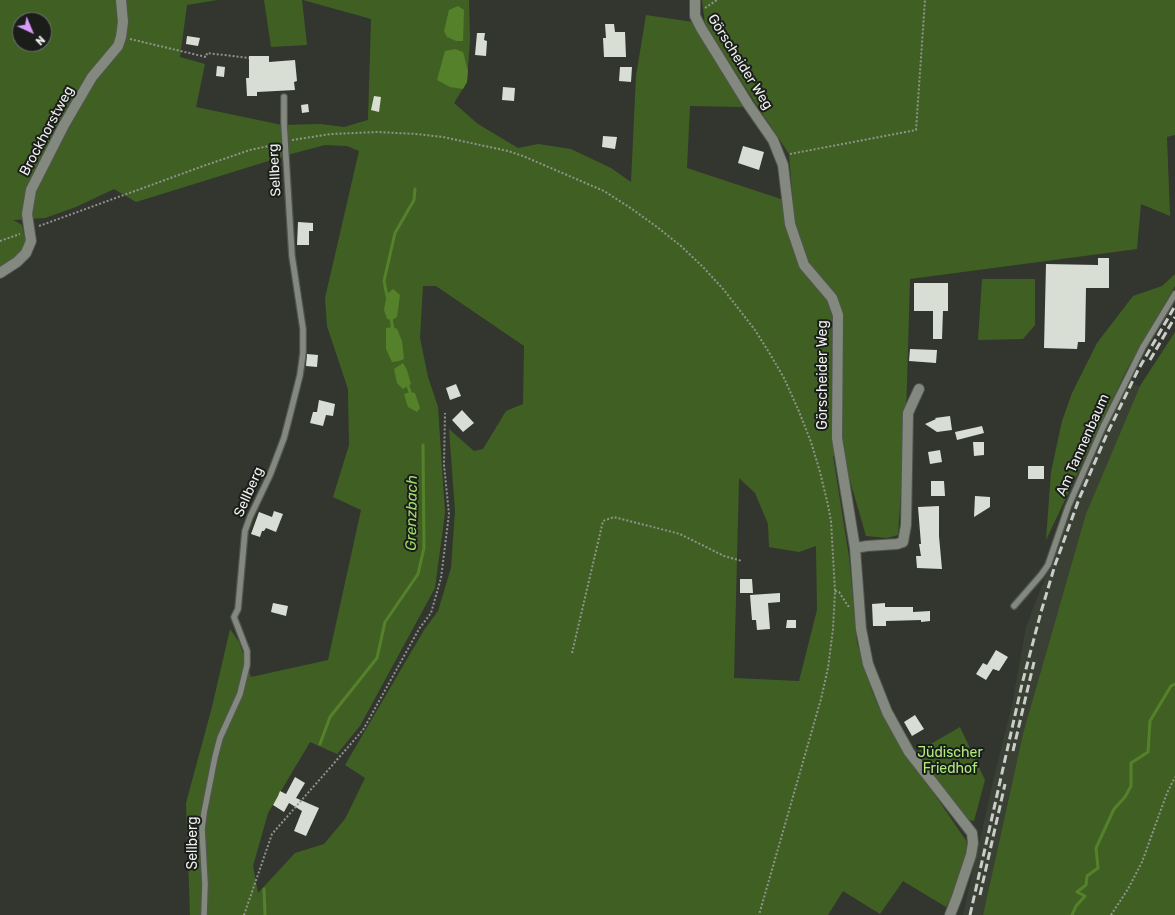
<!DOCTYPE html>
<html>
<head>
<meta charset="utf-8">
<style>
  body { margin:0 }
  #map { position:relative; width:1175px; height:915px; overflow:hidden; background:#32362f; font-family:Rubik,sans-serif }
  canvas { display:block }
  .north { position:absolute; left:12px; top:12px; width:40px; height:40px; box-sizing:border-box; background:#1b1d1a; border:1px solid #6f716e; border-radius:50%; rotate:136deg; font-size:11px; font-weight:700; line-height:16px; text-align:center; color:#edf0ec }
  .north::after { content:''; display:block; margin:auto; width:14px; height:18px; background:#d79bf9; clip-path:polygon(50% 0,100% 100%,50% 72%,0 100%) }
</style>
</head>
<body>
<div id="map">
<canvas width="1175" height="915"></canvas>
<div class="north">N</div>
</div>
<script>
const ctx = document.querySelector('canvas').getContext('2d');
ctx.lineJoin = 'round';
function paint(path, color) { ctx.fillStyle = color; ctx.fill(path, 'evenodd'); }
const poly = rows => new Path2D(rows.map(r => 'M' + r).join(''));
function trace(path, color, width, dash) { ctx.strokeStyle = color; ctx.lineWidth = width; ctx.lineCap = dash ? 'butt' : 'round'; ctx.setLineDash(dash || []); ctx.stroke(path); }
function label(font, color, halo, rows, align = 'center') {
  ctx.font = font + ' Rubik,sans-serif'; ctx.lineWidth = 4; ctx.setLineDash([]); ctx.textBaseline = 'middle'; ctx.strokeStyle = halo; ctx.fillStyle = color; for (const [text, x, y, turn = 0] of rows) {
    ctx.save(); ctx.translate(x, y); ctx.rotate((+turn || 0) * Math.PI / 180); ctx.textAlign = isNaN(turn) ? turn : align; if (halo) ctx.strokeText(text, 0, 0); ctx.fillText(text, 0, 0); ctx.restore();
  }
}
const built = poly([
  [1127,384,1140,386,1086,515,1012,783,983,915,963,915,995,773,1012,705,1026,627,1089,465]
]);
const green = poly([
  [0,0,217,0,187,5,180,57,205,64,196,107,282,125,320,124,344,127,368,120,371,19,303,0,469,0,470,40,467,82,454,103,478,124,518,148,538,144,571,149,611,168,631,182,636,76,646,15,693,22,745,107,690,106,687,168,793,203,789,154,745,87,705,24,702,0,1175,0,1175,135,1167,137,1170,216,1141,204,1137,249,910,279,906,416,898,535,887,538,866,536,844,460,833,456,849,557,857,643,872,691,882,714,905,751,967,842,963,875,946,907,903,881,880,914,843,891,828,915,190,915,186,803,212,707,230,629,239,642,251,677,328,660,361,510,333,497,349,445,348,389,327,326,325,298,359,151,347,146,325,145,291,154,136,202,114,189,76,207,45,218,13,220,22,225,26,244,15,258,0,267],
  [20,20,44,20,44,44,20,44],
  [423,286,436,286,524,346,523,404,506,411,483,449,474,451,449,429,455,511,451,568,438,611,424,630,345,765,365,778,345,819,324,844,295,853,258,893,253,866,268,813,310,742,337,754,360,726,435,588,445,513,438,407,428,377,420,338],
  [739,478,755,493,768,524,769,547,799,552,816,546,817,610,799,681,734,678],
  [264,0,302,0,307,45,271,47],
  [1175,274,1175,286,1126,371,1046,540,1051,472,1062,421,1072,393,1097,343,1133,296,1162,286],
  [982,279,1035,279,1035,325,1023,339,978,340],
  [1175,332,1175,915,983,915,1023,734,1086,514,1140,386],
  [960,727,985,780,974,821,963,819,915,753]
]);
const water = poly([
  [458,6,464,10,463,41,456,41,447,37,444,31,449,10],
  [455,49,463,52,468,71,467,82,463,89,450,87,437,80,445,51],
  [393,289,400,295,397,317,392,320,387,319,384,310,387,294],
  [393,327,397,329,402,341,404,359,399,361,392,362,386,349,386,328],
  [403,363,407,370,411,384,403,389,397,383,394,369],
  [410,392,415,393,420,408,417,412,408,407,404,394]
]);
const stream = poly([
  [387,296,384,281,395,233,414,200,415,189],
  [391,318,393,330],
  [407,383,411,395],
  [320,744,330,717,377,658,385,622,418,574,424,548,423,445],
  [264,889,265,915],
  [1072,915,1076,906,1085,896,1077,892,1086,885,1087,876,1098,868,1096,848,1114,809,1125,797,1131,786,1131,763,1148,752,1150,721,1171,686,1175,684]
]);
const building = poly([
  [605,24,614,24,615,32,625,32,626,57,604,57,603,38,606,38],
  [477,33,485,33,484,40,487,41,486,56,475,55],
  [187,36,200,38,198,46,186,44],
  [249,56,269,56,269,62,295,60,297,81,294,82,295,90,257,92,257,96,247,96,246,78,249,78],
  [217,66,225,67,224,77,216,76],
  [620,67,632,67,631,82,619,81],
  [503,87,515,88,514,101,502,100],
  [374,96,381,97,379,112,371,110],
  [308,104,309,112,302,113,301,105],
  [603,136,617,137,615,149,602,147],
  [743,146,764,152,759,170,738,163],
  [298,222,313,223,313,231,309,231,309,245,297,245],
  [1098,258,1109,258,1109,288,1086,288,1085,342,1078,342,1077,349,1044,348,1046,264,1098,265],
  [914,283,948,283,948,311,943,311,942,339,933,339,933,311,914,311],
  [910,349,937,350,936,363,909,361],
  [307,354,318,355,317,367,306,366],
  [456,384,461,396,450,400,446,388],
  [319,400,335,404,333,416,326,415,323,426,310,423,313,412,317,412],
  [462,410,474,423,463,432,452,420],
  [950,416,952,430,937,432,925,424,936,419,935,418],
  [982,426,984,433,957,440,955,432],
  [973,442,984,442,984,455,974,456],
  [940,450,942,462,930,464,928,452],
  [1028,466,1044,466,1044,479,1028,479],
  [931,481,944,481,945,496,931,496],
  [975,496,990,497,990,507,974,517],
  [939,506,939,536,942,569,917,568,916,556,921,556,919,544,921,544,918,507],
  [274,511,283,514,276,532,266,528,264,531,262,531,260,537,251,534,259,512,272,517],
  [740,579,752,579,753,593,740,593],
  [780,593,780,602,768,603,770,629,757,630,756,620,752,620,750,595],
  [273,603,288,606,286,616,271,612],
  [885,603,885,607,913,607,913,612,930,611,930,621,921,622,921,620,886,621,886,626,873,626,872,604],
  [787,620,796,620,796,628,786,628],
  [996,650,1008,657,999,671,993,669,986,680,976,674,983,663,987,665],
  [915,715,924,729,912,736,904,722],
  [295,777,305,783,296,798,319,808,306,836,294,831,302,811,289,803,284,812,273,805,278,796,283,799,278,796,280,791,286,794]
]);
const path = poly([
  [705,8,717,0],
  [130,39,206,57,207,53,249,58],
  [292,140,331,134,378,132,416,134,443,137,508,151,523,156,604,191,632,209,657,227,681,246,703,267,724,290,755,330,770,354,784,378,798,409,811,442,820,472,828,505,831,521,835,591,833,629,828,668,821,699,759,915],
  [790,154,916,130,925,0],
  [39,226,206,165,250,150,278,144],
  [0,241,20,234],
  [835,591,839,592,848,606,850,606],
  [572,653,603,521,614,517,680,534,724,556,742,561],
  [244,915,272,834,363,730,419,629,431,613,441,578,449,514,444,465,445,413],
  [1111,915,1128,889,1142,862,1167,793,1175,777]
]);
const service = poly([
  [284,97,284,123],
  [1014,606,1041,575,1048,565,1068,507,1103,427,1143,347,1175,294],
  [204,915,205,884,202,829,204,813,215,757,220,738,240,694,247,665,247,651,234,617,238,609,245,531,250,517,270,475,284,438,293,403,300,375,303,353,303,329,292,256,286,158]
]);
const minor = poly([
  [695,0,695,16,701,28,748,104,773,140,783,165,790,224,804,265,832,298,838,315,837,438,855,548,861,629,868,664,887,712,909,752,972,833,973,843,971,855,957,897,950,915],
  [0,273,17,262,26,253,31,241,27,214,31,190,64,125,92,77,118,46,121,37,123,22,121,0],
  [855,548,867,546,897,544,903,542,906,525,908,413,919,389]
]);
const rail = poly([
  [1150,360,1175,317],
  [1013,751,1034,662],
  [980,895,1005,784],
  [970,915,1022,684,1041,612,1055,565,1079,499,1107,434,1138,370,1175,306]
]);
const serviceBridge = poly([
  [284,123,286,158]
]);
const streetNames = [
  ["Görscheider Weg",740,62,58],
  ["Brockhorstweg",47,131,-62],
  ["Sellberg",275,170,-93],
  ["Görscheider Weg",823,375,-90],
  ["Am Tannenbaum",1083,445,-66],
  ["Sellberg",249,492,-66],
  ["Sellberg",193,843,-90]
];
const parkNames = [
  ["Jüdischer",950,753],
  ["Friedhof",950,769]
];
const waterNames = [
  ["Grenzbach",412,513,-89]
];
paint(built, '#3a4134');
paint(green, '#406023');
paint(water, '#55812a');
trace(stream, '#55812a', 3);
paint(building, '#d8ded4');
trace(service, '#51554e', 8);
trace(minor, '#51554e', 12);
trace(path, '#90938e', 2, [2, 2]);
trace(service, '#848980', 5.5);
trace(minor, '#848980', 10);
trace(rail, '#cacec9', 3, [8, 4]);
trace(serviceBridge, '#51554e', 8, []);
trace(serviceBridge, '#848980', 5.5);
label('14px', '#edf0ec', '#1b1d1a', streetNames);
label('14px', '#aeec7b', '#1b1d1a', parkNames);
label('italic 15px', '#9fdc6b', '#1b1d1a', waterNames);
</script>
</body>
</html>
